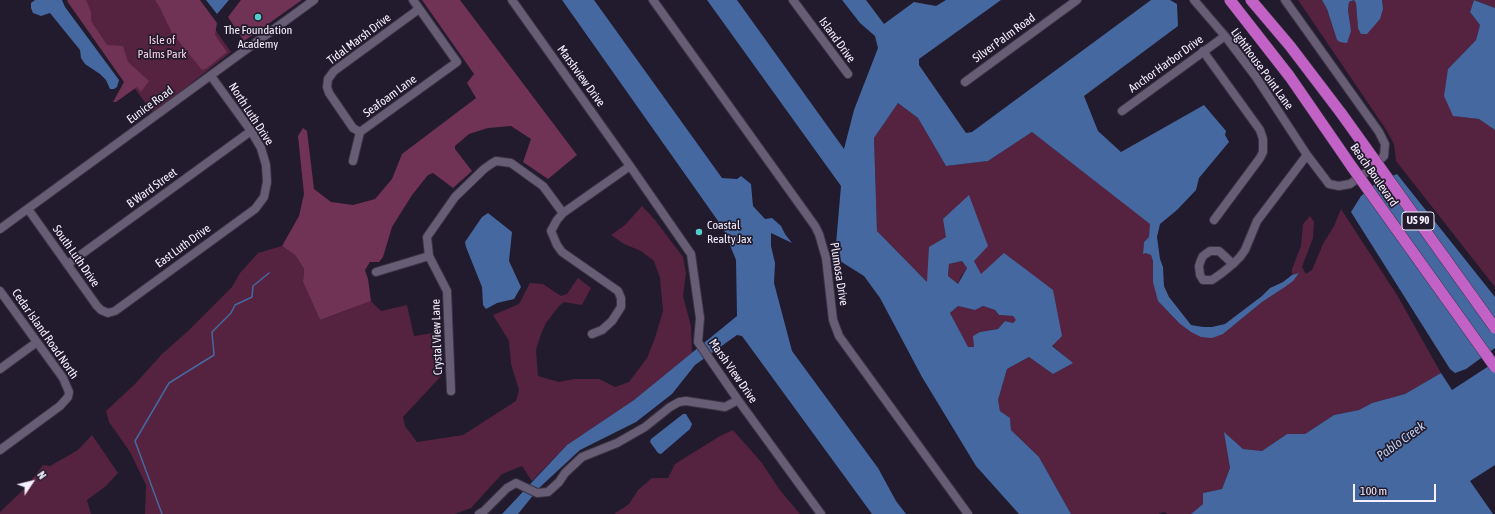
<!DOCTYPE html>
<html>
<head>
<meta charset="utf-8">
<style>
  body { margin:0 }
  #map { position:relative; width:1495px; height:514px; overflow:hidden; background:#221a2d; font-family:"Asap Condensed",sans-serif }
  canvas { display:block }
  .north { position:absolute; left:12px; top:462px; width:40px; height:40px; -webkit-text-stroke:3px #221a2d; paint-order:stroke; rotate:55deg; font-size:11px; font-weight:700; line-height:16px; text-align:center; color:#f5f0fd }
  .north::after { content:''; display:block; margin:auto; width:14px; height:18px; background:#f5f0fd; clip-path:polygon(50% 0,100% 100%,50% 72%,0 100%) }
  .scale { position:absolute; left:1353px; top:484px; width:83px; height:18px; box-sizing:border-box; border:2px solid #f5f0fd; border-top:0; padding-left:5px; font-size:12px; line-height:14px; white-space:nowrap; color:#f5f0fd; -webkit-text-stroke:3px #221a2d; paint-order:stroke }
</style>
</head>
<body>
<div id="map">
<canvas width="1495" height="514"></canvas>
<div class="north">N</div>
<div class="scale">100 m</div>
</div>
<script>
const ctx = document.querySelector('canvas').getContext('2d');
ctx.lineJoin = 'round';
function paint(path, color) { ctx.fillStyle = color; ctx.fill(path, 'evenodd'); }
const poly = rows => new Path2D(rows.map(r => 'M' + r).join(''));
function trace(path, color, width, dash) { ctx.strokeStyle = color; ctx.lineWidth = width; ctx.lineCap = dash ? 'butt' : 'round'; ctx.setLineDash(dash || []); ctx.stroke(path); }
function label(font, color, halo, rows, align = 'center') {
  ctx.font = font + ' "Asap Condensed",sans-serif'; ctx.lineWidth = 3.5; ctx.setLineDash([]); ctx.textBaseline = 'middle'; ctx.strokeStyle = halo; ctx.fillStyle = color; for (const [text, x, y, turn = 0] of rows) {
    ctx.save(); ctx.translate(x, y); ctx.rotate((+turn || 0) * Math.PI / 180); ctx.textAlign = isNaN(turn) ? turn : align; if (halo) ctx.strokeText(text, 0, 0); ctx.fillText(text, 0, 0); ctx.restore();
  }
}
const green = poly([
  [69,0,194,0,231,52,153,113],
  [1298,0,1322,0,1327,9,1337,40,1351,31,1348,10,1349,2,1354,0,1356,3,1358,28,1383,9,1382,0,1474,0,1470,12,1480,25,1476,40,1448,69,1454,116,1479,119,1495,130,1495,287,1396,161,1394,144,1385,128],
  [1475,0,1495,0,1495,8],
  [898,103,918,118,946,166,988,161,1032,132,1151,224,1149,237,1144,242,1143,254,1146,252,1151,255,1153,261,1153,270,1158,301,1179,323,1223,334,1262,302,1285,287,1299,273,1292,275,1292,269,1301,246,1303,224,1310,216,1314,222,1313,238,1302,267,1306,274,1312,270,1323,244,1334,226,1341,209,1397,295,1441,373,1405,394,1372,403,1359,410,1334,415,1305,434,1287,434,1262,451,1243,449,1225,433,1230,468,1222,489,1203,493,1203,504,1191,514,1168,514,1164,512,1158,514,1071,514,1039,457,1011,430,1010,418,1000,411,998,400,1007,369,1029,357,1053,374,1072,363,1052,345,981,275,974,261,946,237,927,282,877,231,874,138],
  [642,206,655,220,683,257,686,273,683,296,691,326,692,353,634,400,567,445,532,481,522,466,502,474,471,508,455,514,145,514,146,485,130,452,109,422,106,411,135,384,162,354,188,331,232,287,240,273,258,253,282,246,295,255,304,269,303,282,320,320,371,301,381,311,407,305,414,336,440,332,442,375,403,417,405,426,417,442,463,435,516,401,519,390,511,364,509,341,493,315,519,304,530,283,543,284,561,296,567,294,578,278,591,288,582,305,564,302,558,307,546,323,541,334,536,350,538,376,559,382,574,379,599,379,615,387,629,382,647,358,655,338,663,311,660,278,654,261,641,251,624,244,611,235,625,225],
  [962,261,967,268,961,276,958,284,948,277,949,264],
  [958,306,975,310,983,306,995,310,999,315,1013,316,1017,320,1013,323,1005,321,998,329,980,332,974,347,967,347,950,313],
  [733,430,762,463,779,489,800,514,614,514,629,504,638,490,652,478,668,478,675,464,720,436],
  [92,435,118,473,106,486,87,500,91,514,0,514,0,512,26,487,43,465,50,466,78,450]
]);
const forest = poly([
  [68,0,86,0,91,12,91,21,107,45,123,46,128,62,149,81,141,92,137,87,116,102,113,102,124,82,67,1],
  [155,0,200,0,217,23,215,35,227,52,207,68,202,70,172,33,159,6],
  [241,0,302,0,244,41,228,17],
  [422,0,460,0,577,155,548,179,523,162,531,139,511,126,488,128,469,134,455,146,455,149,472,171,453,188,433,173,428,175,412,195,392,227,383,257,379,262,370,262,365,270,368,279,371,301,320,320,303,282,304,269,295,255,282,246,299,216,304,194,298,136,303,128,307,131,314,189,331,202,353,205,375,199,392,179,402,154,476,98,467,83,474,74]
]);
const water = poly([
  [35,0,62,0,65,7,119,80,117,87,114,89,110,89,106,80,100,74,85,64,81,58,80,50,50,13,41,16,33,13,31,8,31,3],
  [206,0,229,0,217,14],
  [562,0,594,0,722,178,737,179,741,176,751,184,753,206,765,219,772,218,781,226,785,234,792,243,771,233,771,246,775,263,774,283,792,351,878,468,896,501,906,514,872,514,742,336,737,335,695,365,672,394,636,422,580,450,539,488,518,514,502,514,567,445,634,400,737,316,736,260,723,228],
  [707,0,737,0,844,149,854,110,878,48,875,36,860,23,842,0,866,0,884,24,914,2,936,6,946,0,1001,0,919,59,919,65,966,133,972,132,1151,0,1170,0,1177,4,1178,26,1084,96,1098,131,1121,152,1204,105,1226,131,1225,135,1229,142,1199,178,1196,190,1177,210,1160,224,1157,237,1160,259,1163,267,1164,286,1169,297,1191,325,1203,327,1212,327,1225,324,1262,296,1270,288,1283,282,1292,275,1299,273,1293,281,1285,287,1262,302,1223,334,1212,338,1201,337,1191,332,1179,323,1158,301,1153,282,1153,261,1151,255,1146,253,1143,254,1144,242,1149,237,1150,224,1032,132,988,161,946,166,918,118,898,103,874,138,877,231,927,282,929,247,946,237,943,219,969,195,988,246,974,261,981,274,1004,253,1053,290,1062,336,1052,346,1073,363,1053,374,1029,357,1007,369,998,400,1000,411,1010,418,1011,430,1039,457,1071,514,1019,514,976,466,922,377,880,298,864,276,840,261,836,244,841,186],
  [962,261,967,268,958,284,948,276,949,264],
  [958,306,975,310,983,306,995,310,999,315,1013,316,1016,320,1013,323,1005,321,998,329,980,332,973,336,974,347,968,347,950,313],
  [1322,0,1382,0,1383,9,1380,19,1367,34,1361,34,1358,28,1356,3,1354,0,1349,2,1348,10,1351,31,1347,43,1340,42,1337,40,1327,9],
  [1474,0,1495,8,1495,130,1479,119,1453,116,1444,96,1448,69,1476,40,1480,25,1470,12],
  [1397,174,1495,297,1495,348,1466,369,1455,373,1450,369,1351,212,1361,196,1376,183],
  [488,213,512,232,509,261,521,287,514,299,497,303,486,309,483,305,482,287,466,247,465,242,482,217],
  [1495,362,1495,465,1470,481,1493,514,1191,514,1203,504,1203,493,1222,489,1230,468,1224,432,1243,449,1262,451,1287,434,1305,434,1334,415,1359,410,1372,403,1405,394,1441,373,1452,390],
  [683,414,686,414,692,424,690,429,661,454,658,453,650,442,651,439]
]);
const stream = poly([
  [162,514,135,441,169,383,214,355,212,332,231,313,235,305,252,297,253,286,269,273]
]);
const minor = poly([
  [512,0,630,166,691,254,700,318,698,342,738,400,821,514],
  [653,0,815,226,819,234,826,258,833,320,839,336,968,514],
  [793,0,848,74],
  [1194,0,1225,36,1256,77,1307,155,1329,184,1339,186,1350,184,1368,171,1384,156,1385,144,1379,132,1285,0],
  [1203,51,1260,130,1263,139,1263,152,1260,158,1214,220],
  [965,82,1077,0],
  [1122,111,1225,36],
  [360,132,353,128,329,93,327,87,328,79,334,71,419,9],
  [353,161,360,132,457,62,413,0],
  [28,209,97,306,101,310,108,313,115,311,255,209,264,197,267,182,266,165,261,148,251,131,211,76],
  [0,229,314,0],
  [68,264,251,131],
  [1233,264,1219,251,1210,251,1203,256,1201,260,1199,266,1200,275,1203,280,1212,280,1222,273,1233,264,1240,257,1245,250,1257,221,1307,155],
  [376,272,429,256],
  [0,291,63,378,69,392,68,397,60,406,0,450],
  [592,334,602,330,612,321,621,307,621,298,618,291,562,252,557,245,551,231,557,220,563,213,630,166],
  [0,369,37,342],
  [451,391,447,291,429,256,427,237,455,197,484,169,491,164,496,161,511,163,543,186,563,213],
  [479,514,484,511,507,488,516,483,537,493,548,492,559,482,565,473,582,457,617,443,645,427,670,407,679,402,686,401,725,407,738,400]
]);
const highway = poly([
  [1230,0,1290,77,1352,167],
  [1251,0,1290,46,1341,113]
]);
const highwayBridge = poly([
  [1341,113,1495,328],
  [1352,167,1495,367]
]);
const markers = [
  [258,17,4,"#53cdcb"],
  [699,232,4,"#53cdcb"]
];
const shields = [
  [1418,221,32]
];
const shieldNames = [
  ["US 90",1418,221]
];
const poiNames = [
  ["The Foundation",258,30],
  ["Academy",258,44],
  ["Coastal",707,225,"left"],
  ["Realty Jax",707,239,"left"]
];
const streetNames = [
  ["Silver Palm Road",1004,38,-36],
  ["Tidal Marsh Drive",359,39,-37],
  ["Island Drive",837,40,54],
  ["Anchor Harbor Drive",1166,64,-36],
  ["Lighthouse Point Lane",1262,69,54],
  ["Marshview Drive",581,76,54],
  ["Seafoam Lane",390,96,-36],
  ["Eunice Road",150,105,-36],
  ["North Luth Drive",251,114,57],
  ["Beach Boulevard",1374,175,55],
  ["B Ward Street",152,188,-36],
  ["East Luth Drive",183,246,-36],
  ["South Luth Drive",76,256,55],
  ["Plumosa Drive",839,274,81],
  ["Cedar Island Road North",45,334,55],
  ["Crystal View Lane",437,337,-92],
  ["Marsh View Drive",733,371,55]
];
const parkNames = [
  ["Isle of",162,40],
  ["Palms Park",162,54]
];
const waterNames = [
  ["Pablo Creek",1401,441,-36]
];
paint(green, '#55233f');
paint(forest, '#703255');
paint(water, '#4568a0');
trace(stream, '#4568a0', 1.5);
trace(minor, '#3b3443', 10);
trace(highway, '#3b3443', 12);
trace(minor, '#675e75', 8);
trace(highway, '#c262c7', 11);
trace(highwayBridge, '#3b3443', 12, []);
trace(highwayBridge, '#c262c7', 11);
for (const [x, y, r, color] of markers) { const dot = new Path2D(); dot.arc(x, y, r, 0, 2 * Math.PI); ctx.fillStyle = color; ctx.fill(dot); trace(dot, '#221a2d', 1.5); }
for (const [x, y, w] of shields) { const box = new Path2D(); box.roundRect(x - w / 2, y - 9, w, 18, 3); ctx.fillStyle = '#221a2d'; ctx.fill(box); trace(box, '#f5f0fd', 1); }
label('bold 11px', '#f5f0fd', null, shieldNames);
label('12px', '#f5f0fd', '#221a2d', poiNames);
label('12px', '#f5f0fd', '#221a2d', streetNames);
label('12px', '#fad2e5', '#221a2d', parkNames);
label('italic 13px', '#bcd0f1', '#221a2d', waterNames);
</script>
</body>
</html>
